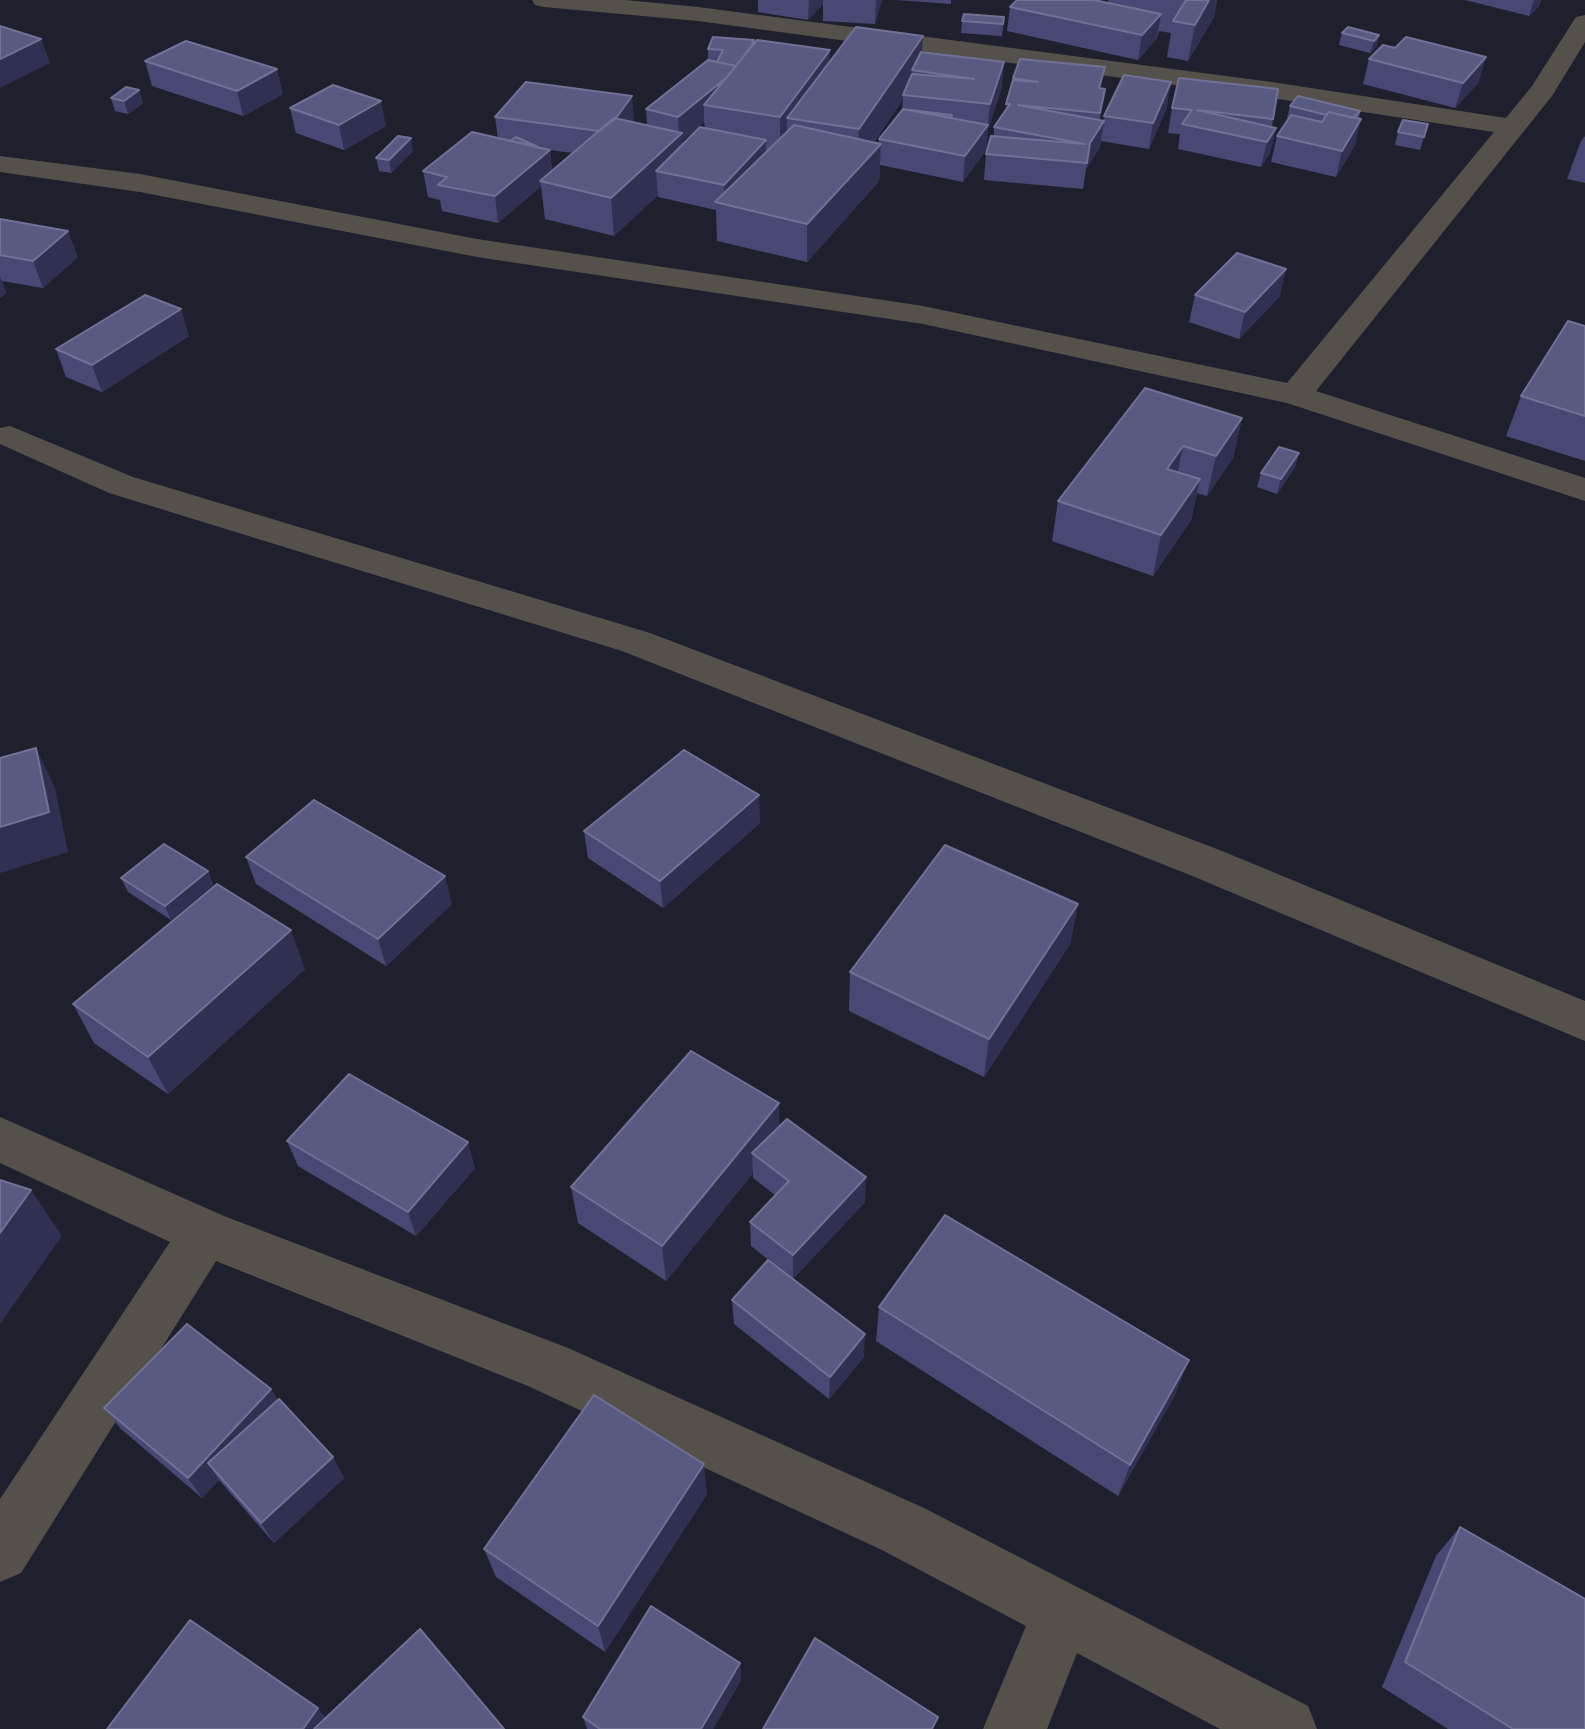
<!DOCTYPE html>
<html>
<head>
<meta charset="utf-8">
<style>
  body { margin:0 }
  canvas { display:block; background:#1f202e }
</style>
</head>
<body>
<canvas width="1585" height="1729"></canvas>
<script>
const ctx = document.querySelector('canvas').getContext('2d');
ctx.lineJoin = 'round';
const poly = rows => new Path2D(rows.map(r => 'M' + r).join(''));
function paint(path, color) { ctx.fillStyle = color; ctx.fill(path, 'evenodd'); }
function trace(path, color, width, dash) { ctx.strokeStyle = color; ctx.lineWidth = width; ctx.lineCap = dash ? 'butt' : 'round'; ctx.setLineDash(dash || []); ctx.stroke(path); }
const minor = poly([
  [532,0,625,0,698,7,1272,82,1506,118,1532,86,1576,17,1585,15,1585,42,1552,96,1316,391,1585,478,1585,501,1287,403,923,324,477,257,140,192,0,172,0,156,140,174,477,239,923,306,1287,383,1494,132,1272,98,698,21,544,7,535,5,532,0],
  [10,426,133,477,650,633,1222,851,1585,1001,1585,1041,1190,875,622,651,109,493,0,444,0,428,10,426],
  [0,1117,224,1216,568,1348,924,1508,1308,1706,1317,1729,1220,1729,1077,1653,1047,1729,983,1729,1026,1626,882,1550,528,1386,216,1261,21,1573,0,1582,0,1499,170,1242,0,1163,0,1117]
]);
const wall = poly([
  [758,0,882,0,875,24,823,21,823,4,808,20,758,12],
  [896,0,951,0,951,4],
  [1108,0,1217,0,1214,17,1188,61,1167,57,1171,33,1159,31,1157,38,1138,60,1007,31,1010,7,1108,3],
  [1465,0,1534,0,1533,5,1534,0,1541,0,1539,6,1529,16],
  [1004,17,1002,36,961,33,962,21],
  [1342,33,1379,35,1376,47,1370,53,1339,45],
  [755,43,830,62,922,52,1002,87,988,129,986,150,963,182,880,165,879,181,807,262,717,241,716,210,658,197,658,195,614,236,545,219,541,186,498,223,442,211,440,200,428,197,423,171,498,138,495,117,634,122,647,125,646,109,708,60,708,49],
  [903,99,902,110,879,139,879,143,874,142],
  [704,122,705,128,683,144,683,140],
  [550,150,573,153,552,171],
  [1369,59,1479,82,1455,108,1363,84],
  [145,61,283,94,243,116,152,86],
  [1013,78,1102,88,1100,121,1104,121,1100,147,1086,169,1083,189,984,180,986,154,994,136,994,127,1005,111],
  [139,90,143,103,128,114,115,111,111,98],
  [1290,106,1360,111,1355,145,1336,177,1271,162,1277,136,1289,119,1287,118],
  [1167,107,1149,149,1101,141,1104,116],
  [290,108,386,126,344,150,296,133],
  [1172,108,1273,119,1272,127,1276,128,1270,153,1261,167,1178,149,1180,134,1168,133],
  [1428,124,1420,150,1395,145,1398,132],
  [1585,136,1585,183,1567,179,1581,141],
  [413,151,391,173,379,171,376,158],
  [0,219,78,257,43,288,2,281,6,293,0,298],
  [1195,295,1280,296,1239,339,1189,322],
  [1585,326,1585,461,1506,436,1521,396],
  [189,336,102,392,66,377,56,349],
  [1242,418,1233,458,1207,496,1197,493,1191,520,1153,576,1052,541,1058,501],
  [1299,453,1295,467,1277,494,1257,487,1261,473],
  [760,823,663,908,588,858,584,831],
  [246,857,452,904,386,966,256,884],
  [208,871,213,885,171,920,128,892,121,878],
  [1078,904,1070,944,984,1077,849,1011,850,972],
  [305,969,168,1094,94,1043,73,1004],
  [779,1126,865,1202,793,1279,751,1246,750,1222,775,1195,753,1178,753,1173,666,1281,578,1223,571,1187],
  [287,1141,475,1168,416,1236,298,1166],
  [732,1300,864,1357,829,1399,734,1324],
  [879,1307,1176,1393,1118,1496,876,1341],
  [271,1389,278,1401,333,1457,344,1478,274,1543,219,1480,202,1498,121,1429,104,1408],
  [707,1494,605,1652,496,1577,484,1549],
  [1460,1527,1585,1729,1448,1729,1382,1687,1436,1556],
  [740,1663,741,1680,713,1729,587,1729,583,1717]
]);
const shadedWall = poly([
  [809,0,823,0,823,4,808,20],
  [876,0,882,0,875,24],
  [1209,0,1217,0,1214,17,1188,61,1195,25],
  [1534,0,1541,0,1539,6,1529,16],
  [1161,14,1157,38,1138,60,1142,35],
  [1379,35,1376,47,1370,53,1374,41],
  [923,36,921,72,912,70,911,87,903,95,903,99,857,166,859,129],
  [41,39,50,63,0,88,0,59],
  [830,50,829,86,787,118,787,144,780,154,780,117],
  [1486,57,1479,82,1455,108,1463,83],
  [1004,62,1002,87,988,129,986,150,963,182,965,156,988,125,990,104],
  [739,67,704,105,704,122,683,140,684,170,656,171,658,195,614,236,611,198,679,136,678,117],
  [277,69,283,94,243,116,237,91],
  [1171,82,1167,107,1149,149,1153,123],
  [1105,89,1098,131,1104,121,1100,147,1086,169,1083,189,1090,143,1097,132],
  [139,90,143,103,128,114,124,101],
  [632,96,634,121,605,132],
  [381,101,386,126,344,150,339,125],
  [1361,119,1355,145,1336,177,1342,151],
  [1276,128,1270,153,1261,167,1267,142],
  [411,138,413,151,391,173,389,160],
  [766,140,766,166,725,205,724,185],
  [881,144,879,181,807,262,807,224],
  [550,150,552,176,540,181,541,186,498,223,495,196],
  [68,231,78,257,43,288,33,261],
  [1286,269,1280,296,1239,339,1245,312],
  [0,276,6,293,0,298],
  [181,309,189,336,102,392,92,365],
  [1242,418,1233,458,1207,496,1216,456],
  [1183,446,1175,486,1167,469],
  [1299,453,1295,467,1277,494,1281,479],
  [1200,479,1191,520,1153,576,1161,535],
  [36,748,55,788,68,852,0,873,0,827],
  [759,795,760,823,663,908,660,881],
  [208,871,213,885,171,920,165,906],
  [445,876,452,904,386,966,378,939],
  [1078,904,1070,944,984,1077,989,1039],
  [291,930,305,969,168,1094,148,1057],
  [779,1103,780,1140,752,1153,753,1173,666,1281,662,1246],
  [468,1142,475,1168,416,1236,408,1212],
  [866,1177,865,1202,793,1279,793,1255],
  [31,1190,62,1236,0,1324,0,1233],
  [865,1334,864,1357,829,1399,830,1377],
  [1189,1360,1176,1393,1118,1496,1130,1465],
  [271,1389,283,1411,208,1463,219,1480,202,1498,188,1478],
  [333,1457,344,1478,274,1543,261,1523],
  [704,1464,707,1494,605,1652,598,1626],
  [740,1663,741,1680,713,1729,701,1729],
  [318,1708,331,1724,327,1729,303,1729]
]);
const building = poly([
  [1017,0,1094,0,1161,14,1142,35,1010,7,1017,0],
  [1186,0,1209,0,1195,25,1173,21,1186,0],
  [964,14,1004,17,1003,24,962,21,964,14],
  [0,26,41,39,0,59,0,26],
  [856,27,923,36,859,129,787,118,856,27],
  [1348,27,1379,35,1374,41,1342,33,1348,27],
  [713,37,754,40,752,45,736,66,717,62,723,50,708,49,713,37],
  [1406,37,1486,57,1463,83,1369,59,1383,45,1395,48,1406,37],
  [757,40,830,50,780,117,704,105,757,40],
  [186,41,277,69,237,91,145,61,186,41],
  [921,52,1004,62,990,104,903,95,912,74,974,79,912,70,921,52],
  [1020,59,1105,67,1099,88,1105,89,1100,113,1018,105,1104,121,1090,143,1087,163,986,154,991,136,1085,144,994,127,1010,104,1006,104,1013,80,1038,82,1013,78,1020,59],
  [708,60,736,66,726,78,678,117,646,109,708,60],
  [1124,75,1171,82,1153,123,1104,116,1124,75],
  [1179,78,1278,89,1273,119,1197,110,1276,128,1267,142,1182,124,1192,110,1172,108,1179,78],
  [526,82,632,96,616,118,599,131,495,117,526,82],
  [333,85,381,101,339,125,290,108,333,85],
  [126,87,139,90,124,101,111,98,126,87],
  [1298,96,1360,111,1354,118,1328,112,1327,115,1290,106,1298,96],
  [903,109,988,125,965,156,879,139,903,109],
  [911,110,952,115,951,118,911,110],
  [1328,112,1361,119,1342,151,1277,136,1291,115,1322,122,1328,112],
  [614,118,682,133,611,198,540,181,614,118],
  [1403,120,1428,124,1424,137,1398,132,1403,120],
  [794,125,881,144,807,224,715,202,794,125],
  [700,127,766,140,724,185,656,171,700,127],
  [472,132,550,150,495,196,438,185,447,177,423,171,472,132],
  [398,136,411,138,389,160,376,158,398,136],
  [516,137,536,146,510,141,516,137],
  [0,219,68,231,33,261,0,255,0,219],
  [1237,253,1286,269,1245,312,1195,295,1237,253],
  [145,295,181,309,92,365,56,349,145,295],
  [1568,321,1585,326,1585,416,1521,396,1568,321],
  [1145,388,1242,418,1216,456,1183,446,1167,469,1200,479,1161,535,1058,501,1145,388],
  [1279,447,1299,453,1281,479,1261,473,1279,447],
  [36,748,49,812,0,827,0,758,36,748],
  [684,750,759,795,660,881,584,831,684,750],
  [314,800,445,876,378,939,246,857,314,800],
  [164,844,208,871,165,906,121,878,164,844],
  [945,845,1078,904,989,1039,850,972,945,845],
  [217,884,291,930,148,1057,73,1004,217,884],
  [691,1051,779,1103,662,1246,571,1187,691,1051],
  [349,1074,468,1142,408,1212,287,1141,349,1074],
  [787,1119,866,1177,793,1255,750,1222,789,1181,752,1153,787,1119],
  [0,1180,31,1190,0,1233,0,1180],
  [945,1215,1189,1360,1130,1465,879,1307,945,1215],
  [768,1260,865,1334,830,1377,732,1300,768,1260],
  [187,1324,271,1389,188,1478,104,1408,187,1324],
  [594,1395,704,1464,598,1626,484,1549,594,1395],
  [279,1399,333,1457,261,1523,208,1463,279,1399],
  [1460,1527,1585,1599,1585,1729,1513,1729,1405,1662,1460,1527],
  [651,1606,740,1663,701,1729,600,1729,583,1717,651,1606],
  [190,1620,318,1708,303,1729,107,1729,190,1620],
  [420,1629,504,1729,314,1729,420,1629],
  [815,1638,938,1717,932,1729,763,1729,815,1638]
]);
paint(minor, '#55514a');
paint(wall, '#474874');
paint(shadedWall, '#2f3052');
paint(building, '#595a82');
trace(building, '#707195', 2);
</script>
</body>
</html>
